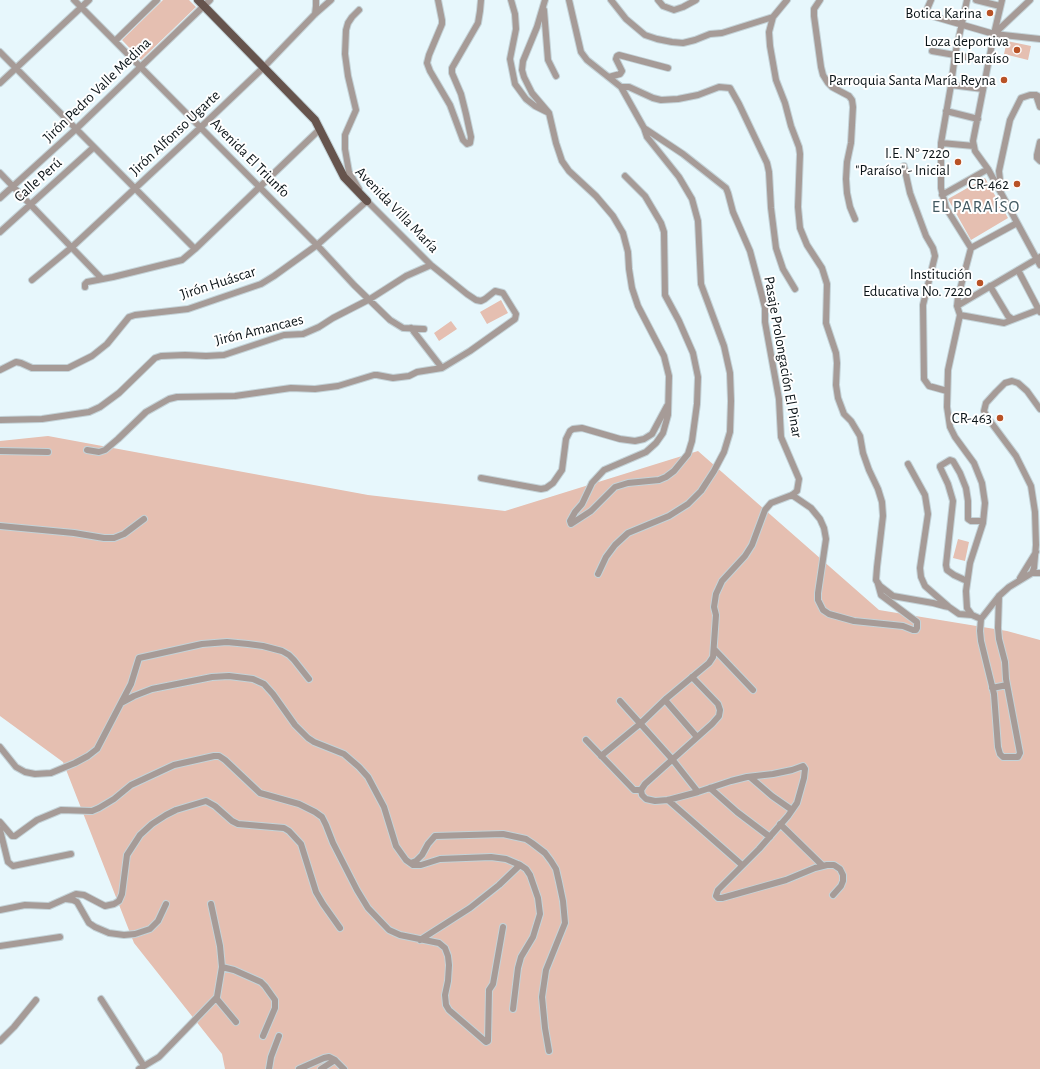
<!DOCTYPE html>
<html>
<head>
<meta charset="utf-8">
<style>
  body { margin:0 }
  canvas { display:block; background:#e7f7fc }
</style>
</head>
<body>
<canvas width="1040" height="1069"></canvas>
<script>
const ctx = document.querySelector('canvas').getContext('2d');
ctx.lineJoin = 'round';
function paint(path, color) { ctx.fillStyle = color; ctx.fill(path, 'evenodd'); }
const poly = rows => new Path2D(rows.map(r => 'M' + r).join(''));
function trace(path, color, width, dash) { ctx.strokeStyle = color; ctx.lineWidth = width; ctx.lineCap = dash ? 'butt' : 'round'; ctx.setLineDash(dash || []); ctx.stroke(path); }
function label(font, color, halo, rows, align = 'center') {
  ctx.font = font + ' "Alegreya Sans",sans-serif'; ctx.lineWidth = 4; ctx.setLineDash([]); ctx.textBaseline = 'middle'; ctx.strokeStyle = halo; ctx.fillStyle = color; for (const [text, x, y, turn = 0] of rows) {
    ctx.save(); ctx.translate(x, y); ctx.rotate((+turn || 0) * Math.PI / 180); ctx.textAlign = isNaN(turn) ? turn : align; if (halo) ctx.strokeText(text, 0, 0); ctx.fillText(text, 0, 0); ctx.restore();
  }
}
const green = poly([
  [163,0,189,0,196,7,141,60,122,40],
  [1007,41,1031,46,1028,60,1004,54],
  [985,178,1008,218,971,240,948,199],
  [501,300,508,313,487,324,480,312],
  [451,321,457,329,439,341,434,333],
  [48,436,368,495,505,511,698,451,879,610,1007,631,1040,640,1040,1069,225,1069,222,1054,134,943,63,762,0,716,0,441],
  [958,539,969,542,965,561,953,558]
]);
const minor = poly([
  [74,0,317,245,354,285,390,320,403,328,424,329],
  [438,0,442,20,442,24,429,55,427,63,430,71,450,105,463,140,467,144,470,143,471,137,466,114,461,94,452,73,452,68,478,23,480,11,481,0],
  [511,0,515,14,516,29,510,59,515,84,526,99,535,106,547,112],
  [545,0,537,27,523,61,522,70,524,77,532,93,549,113,556,143,562,161,569,171,596,196,613,216,623,233,628,252,629,269,632,288,638,306,664,356,669,376,668,415,663,433,656,443,646,452,604,470,592,483,582,504,575,512,570,521,571,524,591,511,615,487,628,483,659,480,666,477,674,471,688,454,692,441,697,404,698,377,693,353,679,321,665,295,664,232,661,223,645,196,625,176],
  [569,0,581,52,587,60,621,87,644,128,683,154,726,188,728,193,733,212,750,251,762,296,765,308,765,322,779,399,781,437,799,479,797,491,792,495,771,503,765,510,752,545,745,556,722,581,716,594,714,607,716,615,713,657,709,663,667,698,641,723,601,756],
  [611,0,626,19,645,35,657,39,672,42,683,43,695,40,710,34,722,33,773,17],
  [658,0,663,6,674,10,683,7,696,0],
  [787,0,773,17,769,32,770,46,776,80,785,103,791,126,799,147,800,154,798,207,800,228,807,245,822,268,827,284,826,323,836,353,837,363,836,385,838,398,844,414,851,421,860,436,863,453,869,470,878,489,882,502,883,516,877,567,876,580,880,586,893,596,933,603,944,606,949,607,959,614,972,615],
  [820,0,814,9,814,16,821,67,823,75,828,83,832,87,849,96,852,100,853,107,851,143,847,162,846,179,847,193,850,207,855,219],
  [967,0,955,55,951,85,941,143,941,188,946,208,971,248,958,297,957,306,960,315,948,370,947,407,950,427,955,437,974,463,982,483,985,503,983,523,970,563,966,591,967,608,972,615,981,619],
  [976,0,1000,6],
  [1030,0,994,34,973,141,975,151,988,169,1040,265],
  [544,10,548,60,556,76],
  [315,14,316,6,316,0],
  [925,14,931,0],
  [932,16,994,34,1040,39],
  [994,34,1002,0],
  [115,41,157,0],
  [932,51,989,61],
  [0,52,195,249],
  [609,77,620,74,622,71,616,59,617,56,619,55,668,68],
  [0,83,89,0],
  [951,85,983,89],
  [621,87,629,87,653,98,661,100,678,99,698,95,719,87,730,88,739,104,767,163,769,172,771,208,776,248,783,269,795,289],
  [1036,95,1040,107],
  [946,111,978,119],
  [1040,142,1037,155,1037,158,1040,161],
  [941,143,974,146],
  [904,166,910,193,926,236,933,248,935,256,923,305,924,379,929,386,947,391],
  [0,173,102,279],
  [359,189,349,172,345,149,345,135,356,110,348,76,345,54,346,30,348,23,352,17,359,10],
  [1001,189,999,171,1010,120,1021,98,1030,95,1036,95,1040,97],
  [942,195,988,169],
  [0,198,76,129,210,0],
  [0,232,94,147],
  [971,248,1017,223],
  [1018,270,1040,312],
  [32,280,72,247,201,127,264,67,315,14,331,0],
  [990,286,1008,316,1012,319],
  [85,287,85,284,87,282,113,277,182,260,195,249,320,129],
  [957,306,1040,257],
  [960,315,1004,323,1038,310],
  [411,328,442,368],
  [0,370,16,362,21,363,32,368,68,368,92,356,107,344,129,317,135,315,188,309,261,284,274,276,317,245,367,201],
  [0,420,42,419,89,412,100,407,119,393,155,358,161,356,185,355,206,356,224,355,284,335,303,334,319,327,333,318,370,299,406,276,431,265],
  [87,450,99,452,105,450,118,439,146,412,169,399,177,397,235,396,291,388,315,389,338,386,374,375,377,375,393,378,409,376,417,372,442,368,470,351,515,319,516,314,503,293,495,291,485,299,481,301,476,300,467,294,431,265,365,199],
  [0,451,48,452],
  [908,464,925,495,928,514,920,568,921,577,925,586,948,606],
  [481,478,541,489,546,488,553,483,562,470,566,439,570,431,573,429,582,428,620,439,635,441,644,439,652,434,667,406],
  [792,495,811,508,820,519,824,528,826,539,818,593,818,600,823,610,829,614,854,621,903,626,913,630,916,630,917,628,917,622,881,595,878,584],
  [0,526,74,533,104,538,114,538,124,534,144,519],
  [1032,573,1040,573],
  [598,574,606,557,615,545,628,533,669,516,688,504,701,491,714,471,724,452,730,432,731,401,730,373,724,346,701,284,698,221,692,199,679,177,647,137,644,128],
  [1020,578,1036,552],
  [967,581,954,575,947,570,946,565,953,501,948,484,940,467,940,466,950,460,953,461,960,473,966,488,968,501,968,519,971,521,983,521],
  [999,596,998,628,999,639,1005,662,1006,679,1020,753,1018,757,1003,757,1000,754,998,747,994,694,981,641,980,631,981,619,999,596,1009,587,1032,573,1034,568,1036,545,1035,512,1031,486,1016,456,987,417,984,411,986,403,996,392,1005,383,1012,381,1018,383,1027,391,1040,409],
  [714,649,753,690],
  [692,677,718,704,720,710,719,716,712,724,645,784,641,790,642,795,646,799,655,801,668,800,698,792,731,781,747,777,773,774,792,770,803,766,805,769,804,778,797,803,788,816,759,849,718,890,716,896,718,898,722,898,786,880,815,868,827,865,834,865,840,869,843,875,843,881,841,886,833,895],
  [992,688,1007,685],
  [665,700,697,737],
  [620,701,672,759,698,792],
  [121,703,131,684,139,658,202,644,227,642,248,644,263,646,282,651,289,655,294,660,309,679],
  [586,740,634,790,641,790],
  [0,747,16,767,25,772,35,774,51,773,75,763,88,756,97,749,121,703,134,696,152,689,212,677,229,676,253,679,264,684,273,694,295,725,308,738,314,742,344,754,359,767,368,777,384,807,396,846,406,860,413,865,421,865,440,859,491,857,506,859,520,865,526,869,530,875,538,898,540,914,533,937,521,957,518,968,513,1009],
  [750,777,772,796,792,810],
  [710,788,737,812,770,837],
  [668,800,742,865],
  [0,822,12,836,15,836,37,820,61,810,92,811,99,808,114,799,131,785,174,765,214,756,219,756,225,760,260,793,299,804,315,812,322,817,326,825,333,843,357,890,368,908,389,930,400,935,439,943,445,948,448,956,449,965,448,981,445,995,446,1005,449,1010,486,1042,488,1041,489,990,493,984,503,927],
  [780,824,823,866],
  [0,830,8,862,13,866,71,854],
  [411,863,416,861,422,855,428,844,435,836,503,834,526,839,532,843,545,853,551,861,556,869,559,882,563,901,565,923,546,970,542,997,545,1028,549,1051],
  [66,899,73,900,77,902,89,923,95,927,109,933,124,935,135,934,150,929,158,921,166,904],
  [0,910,25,905,49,906,76,894,84,895,105,906,114,904,119,901,122,894,127,855,140,835,152,824,166,815,176,810,206,801,215,806,232,821,238,824,284,828,289,831,301,844,316,892,323,904,340,928],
  [420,940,470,908,499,885,520,865],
  [0,946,60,937],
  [222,967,234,970,261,982,265,986,275,1000,275,1008,263,1036],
  [216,998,236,1022],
  [101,999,144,1066],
  [0,1041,14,1027,36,1000],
  [139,1069,159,1057,217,997,222,967,220,946,211,904],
  [269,1069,271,1057,279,1036],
  [299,1069,324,1058,329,1057,335,1060],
  [321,1069,335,1060,344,1069]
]);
const major = poly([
  [198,0,315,120,344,177,367,201]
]);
const markers = [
  [990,13,4,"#b85226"],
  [1017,50,4,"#b85226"],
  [1004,80,4,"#b85226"],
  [958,162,4,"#b85226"],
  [1017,184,4,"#b85226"],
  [980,283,4,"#b85226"],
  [1000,418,4,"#b85226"]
];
const poiNames = [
  ["Botica Karina",982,13],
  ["Loza deportiva",1009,41],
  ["El Paraíso",1009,58],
  ["Parroquia Santa María Reyna",996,80],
  ["I.E. N° 7220",950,153],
  ["\"Paraíso\" - Inicial",950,170],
  ["CR-462",1009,184],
  ["Institución",972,274],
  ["Educativa No. 7220",972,291],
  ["CR-463",992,418]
];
const streetNames = [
  ["Jirón Pedro Valle Medina",97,90,-44],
  ["Jirón Alfonso Ugarte",175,133,-43],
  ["Avenida El Triunfo",250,158,45],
  ["Calle Perú",38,180,-42],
  ["Avenida Villa María",397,210,46],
  ["Jirón Huáscar",218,283,-18],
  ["Jirón Amancaes",259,330,-14],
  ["Pasaje Prolongación El Pinar",783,357,80]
];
const quarterNames = [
  ["EL PARAÍSO",976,207]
];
paint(green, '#e5bfb1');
trace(minor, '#c4d3d8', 8);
trace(major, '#c4d3d8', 10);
trace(minor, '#a69b97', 6);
trace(major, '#66544d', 8);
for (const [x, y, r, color] of markers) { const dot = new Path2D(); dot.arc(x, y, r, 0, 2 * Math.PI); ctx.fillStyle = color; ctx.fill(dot); trace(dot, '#fff', 1.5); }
label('15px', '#0b1418', '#fff', poiNames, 'right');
label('15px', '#0b1418', '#fff', streetNames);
ctx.letterSpacing = '1px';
label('17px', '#435a62', '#fff', quarterNames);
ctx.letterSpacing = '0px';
</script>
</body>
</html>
